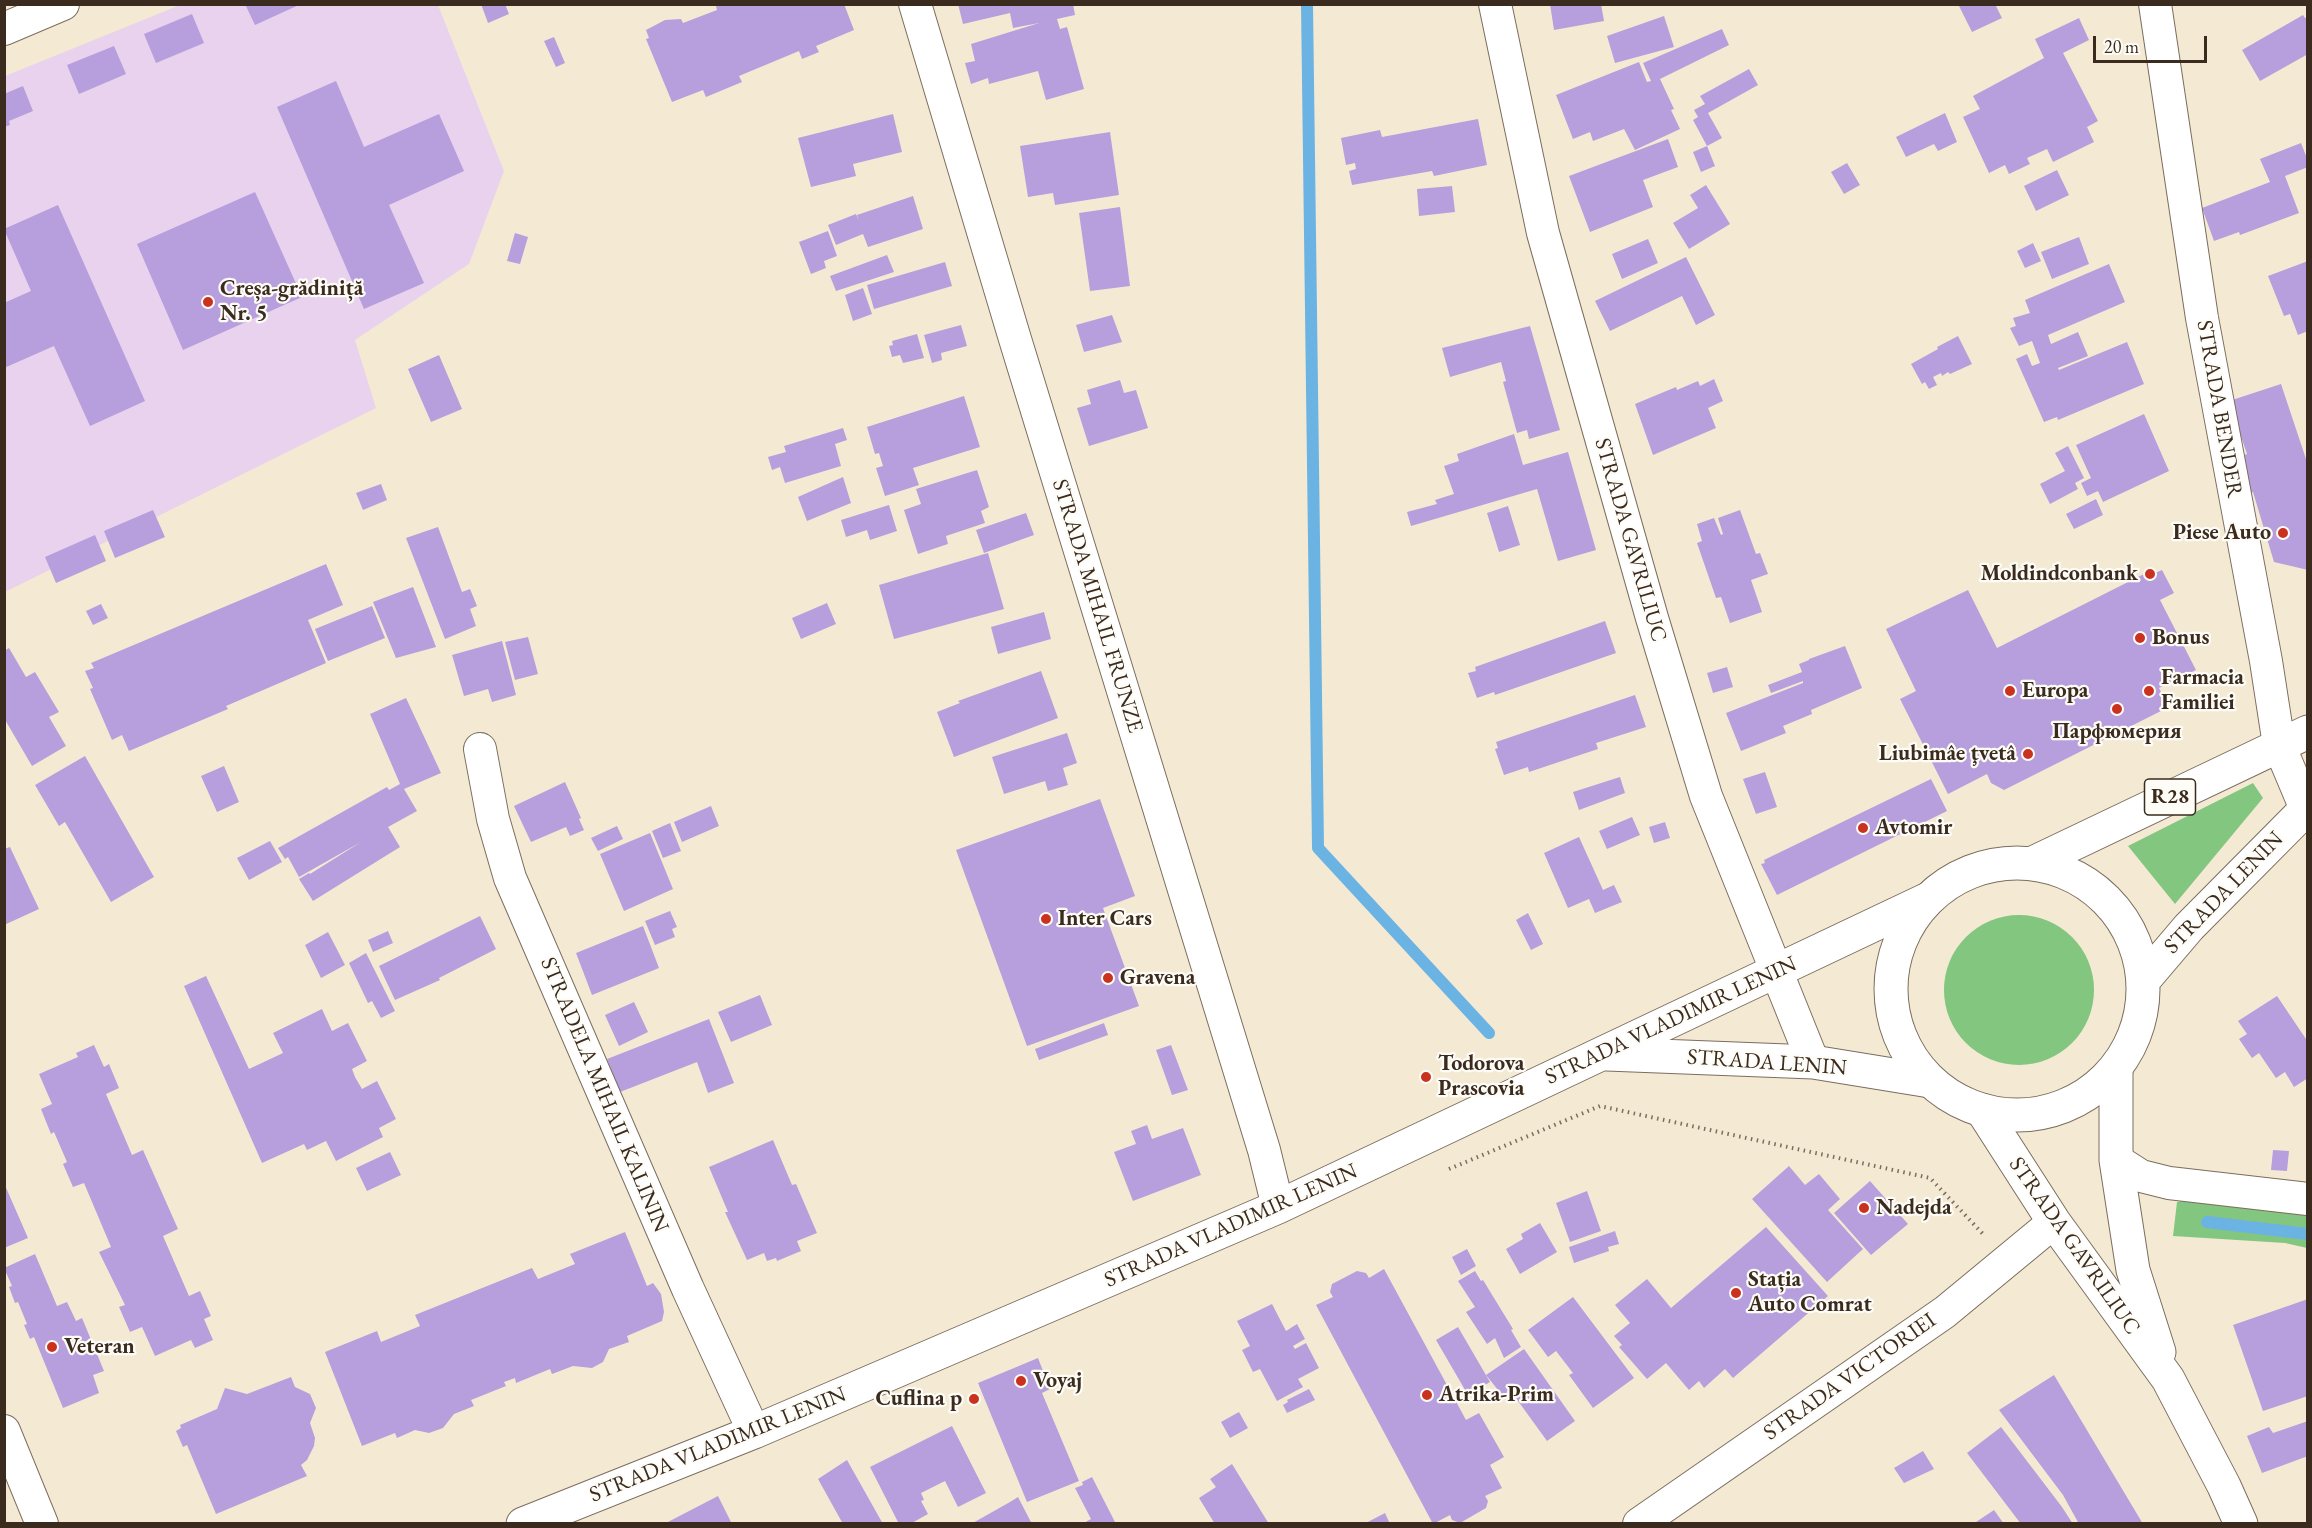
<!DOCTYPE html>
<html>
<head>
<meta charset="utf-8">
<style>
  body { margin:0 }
  #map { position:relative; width:2312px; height:1528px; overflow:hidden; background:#f4ead4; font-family:"EB Garamond",serif }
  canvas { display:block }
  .frame { position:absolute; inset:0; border:6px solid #3b2a1e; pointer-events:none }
  .scale { position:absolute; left:2093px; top:36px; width:114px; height:27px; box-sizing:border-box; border:3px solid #3b2a1e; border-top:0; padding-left:8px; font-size:18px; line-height:21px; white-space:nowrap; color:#3b2a1e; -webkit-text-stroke:4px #fdfcf7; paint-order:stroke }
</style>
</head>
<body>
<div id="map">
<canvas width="2312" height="1528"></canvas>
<div class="frame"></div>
<div class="scale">20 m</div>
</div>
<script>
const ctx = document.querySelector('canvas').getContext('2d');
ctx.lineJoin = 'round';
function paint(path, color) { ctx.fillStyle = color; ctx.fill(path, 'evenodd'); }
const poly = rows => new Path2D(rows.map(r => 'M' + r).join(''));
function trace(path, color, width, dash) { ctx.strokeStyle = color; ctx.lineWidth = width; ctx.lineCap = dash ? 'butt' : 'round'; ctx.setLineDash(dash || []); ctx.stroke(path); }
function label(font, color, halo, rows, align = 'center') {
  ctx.font = font + ' "EB Garamond",serif'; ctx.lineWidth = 4.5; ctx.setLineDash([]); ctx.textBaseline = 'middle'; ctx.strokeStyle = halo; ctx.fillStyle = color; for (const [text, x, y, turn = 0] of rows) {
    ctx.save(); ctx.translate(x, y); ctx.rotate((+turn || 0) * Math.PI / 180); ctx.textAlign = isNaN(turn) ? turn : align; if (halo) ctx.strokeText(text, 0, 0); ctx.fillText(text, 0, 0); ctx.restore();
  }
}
const built = poly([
  [180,5,438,5,504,171,469,264,355,340,376,408,5,592,5,76]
]);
const green = poly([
  [2253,783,2263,798,2175,904,2128,846],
  '1944 990a75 75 0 1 1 150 0a75 75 0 1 1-150 0Z',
  [2200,1197,2307,1214,2307,1248,2285,1243,2173,1236,2177,1202]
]);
const stream = poly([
  [1307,4,1318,848,1489,1033],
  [2207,1222,2308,1234]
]);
const building = poly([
  [245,4,301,4,255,25],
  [481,4,505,4,509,14,488,23],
  [717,4,844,4,854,30,816,46,819,52,802,59,799,51,739,76,742,82,706,97,703,90,672,102,646,39,649,38,646,30,665,20,681,19,683,23,717,10,716,6],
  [958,4,1073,4,1075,15,1057,19,1060,29,1067,27,1084,89,1046,100,1038,71,989,84,988,78,971,84,965,63,975,61,971,44,1039,23,1013,28,1010,13,963,24],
  [1550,4,1601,4,1604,21,1554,30],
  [1958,4,1995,4,2002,18,1972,32],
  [192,14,204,43,156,63,144,34],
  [2303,15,2305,18,2308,17,2308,54,2260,81,2242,50],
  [1664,16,1674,47,1615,63,1607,36],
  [2079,18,2089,40,2063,53,2098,121,2087,127,2094,142,2053,162,2047,149,2027,158,2030,164,2009,174,2005,165,1989,173,1963,117,1980,109,1973,96,2044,58,2035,39],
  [1722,29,1729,45,1660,79,1674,109,1671,110,1680,129,1635,150,1624,129,1593,141,1590,132,1573,139,1556,95,1639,62,1647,82,1651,81,1643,63],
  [554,37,565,63,556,67,544,41],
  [114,46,126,74,79,94,67,65],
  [1749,69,1758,85,1708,113,1722,138,1707,146,1715,166,1701,172,1693,152,1707,146,1693,120,1698,117,1694,110,1705,104,1700,96],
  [336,81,364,147,439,114,464,171,389,205,424,283,364,309,277,107],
  [23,86,33,111,9,121,10,125,4,127,4,94],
  [1945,113,1957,142,1938,151,1934,144,1906,157,1896,137],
  [893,114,902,152,853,164,856,176,811,187,798,138],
  [1478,119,1487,165,1434,176,1432,171,1352,185,1349,171,1356,169,1355,163,1346,165,1341,138,1380,130,1382,137],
  [1110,132,1119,195,1055,205,1053,193,1028,197,1020,146],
  [1668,139,1678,167,1643,180,1653,207,1590,232,1569,176],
  [2301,143,2308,161,2308,167,2285,176,2299,213,2240,235,2239,232,2214,241,2202,208,2270,182,2260,159],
  [1847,163,1860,185,1844,194,1831,172],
  [2057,170,2069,195,2036,211,2024,186],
  [1706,185,1730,224,1689,249,1673,223,1698,208,1690,195],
  [1452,186,1455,212,1419,216,1417,189],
  [255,192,302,297,183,350,137,244],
  [913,196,923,229,868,247,863,234,836,245,828,225,856,214,859,221,857,215],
  [58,205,145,401,90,426,54,346,4,368,4,303,31,291,4,229],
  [1120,207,1130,286,1090,291,1079,213],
  [828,231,837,256,824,261,826,268,811,274,799,242],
  [515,233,528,237,520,264,507,261],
  [2079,237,2089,264,2052,279,2041,252],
  [1648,239,1658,263,1622,279,1612,254],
  [2033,243,2041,261,2025,268,2017,251],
  [887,255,894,272,836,291,830,276],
  [1686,257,1715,315,1696,325,1682,296,1610,331,1595,301],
  [2308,261,2308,331,2298,335,2290,314,2284,316,2268,276],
  [945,262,952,286,874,309,867,285],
  [2109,264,2125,302,2048,335,2051,344,2078,332,2088,356,2058,368,2059,370,2127,342,2144,384,2058,420,2057,417,2044,422,2016,359,2027,354,2032,366,2040,363,2032,341,2019,346,2010,328,2016,326,2013,318,2030,313,2025,300],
  [863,288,872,314,853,321,845,295],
  [1112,315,1122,342,1084,352,1076,325],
  [961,325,967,346,941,353,942,360,932,363,924,335],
  [1530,326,1560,430,1529,439,1527,430,1517,433,1503,382,1506,381,1501,362,1450,377,1442,348],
  [917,334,924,358,903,363,900,355,892,357,889,346,893,345,892,341],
  [1958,336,1972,364,1950,374,1948,372,1942,376,1941,373,1933,377,1937,385,1929,389,1925,382,1922,384,1911,364,1938,349,1937,347],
  [439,355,462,409,431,422,408,369],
  [1714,379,1723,401,1708,408,1716,428,1653,455,1635,404,1676,387,1677,390,1698,381,1700,386],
  [1120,380,1124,393,1136,390,1148,428,1089,446,1077,408,1091,404,1087,390],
  [2281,384,2308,465,2308,570,2274,562,2253,492,2249,494,2238,457,2247,454,2229,401],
  [964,396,980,447,913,468,919,485,885,496,876,468,883,466,879,453,875,454,867,427],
  [2144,414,2169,471,2103,502,2098,491,2087,496,2081,483,2091,478,2076,445],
  [843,428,847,440,835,444,841,466,785,483,780,467,772,470,768,457,786,452,784,446],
  [1514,434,1523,465,1568,452,1596,550,1558,561,1537,489,1411,526,1407,512,1437,504,1435,500,1454,494,1444,466,1459,461,1457,454],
  [2068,446,2084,478,2075,483,2078,489,2050,504,2040,484,2065,471,2055,453],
  [977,470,989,507,981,511,985,523,946,536,948,544,918,554,904,510,921,504,916,489],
  [843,477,851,503,807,521,798,497],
  [381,484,387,500,363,510,356,493],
  [2096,499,2103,515,2074,529,2066,514],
  [889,505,897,531,870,540,867,530,846,537,841,520],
  [1508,506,1520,545,1499,552,1487,513],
  [153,510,165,537,115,558,104,531],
  [1740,510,1756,554,1760,553,1768,574,1751,580,1762,612,1730,623,1721,597,1716,598,1697,543,1702,541,1697,524,1714,518,1721,535,1723,534,1718,518],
  [1026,513,1034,535,984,553,976,530],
  [438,527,462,592,470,589,477,606,470,609,476,626,445,639,406,538],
  [95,535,106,561,56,583,45,557],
  [988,553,1004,609,894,639,879,585],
  [326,564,343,605,308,620,326,663,226,706,228,709,129,751,122,735,112,740,90,689,93,688,85,671,94,668,91,663],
  [2162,570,2174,593,2160,600,2196,670,2159,688,2163,696,2161,711,2004,790,1991,783,1987,774,1948,794,1900,699,1916,691,1886,629,1968,590,1997,648,2146,573,2148,576],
  [413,587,436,647,396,658,373,602],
  [827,603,836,624,801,639,792,618],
  [101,604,108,618,93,625,86,611],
  [372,606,385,638,328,661,315,629],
  [1044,612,1051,639,998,654,991,627],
  [1605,621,1616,653,1495,695,1494,692,1477,698,1468,673,1476,671,1475,667],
  [528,637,538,674,515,680,505,642],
  [502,641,516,695,492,702,488,689,464,696,452,655],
  [1845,646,1862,688,1811,710,1812,714,1783,726,1786,733,1741,751,1726,713,1803,683,1803,681,1771,693,1768,685,1802,672,1799,664,1809,660,1809,659],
  [9,648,26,677,35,672,59,712,49,717,66,746,32,766,4,718,4,651],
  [1727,667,1733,687,1713,693,1707,673],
  [1041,671,1058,718,954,757,937,712,960,703,958,701],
  [1635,695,1646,727,1596,743,1598,749,1529,772,1528,767,1504,775,1495,749,1498,748,1496,742],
  [406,698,441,773,404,789,417,811,388,827,400,847,313,901,299,879,309,873,310,874,361,842,299,877,288,857,285,859,278,848,387,787,389,790,400,784,370,714],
  [1067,733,1077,763,1063,768,1068,785,1048,791,1045,781,1004,794,992,757],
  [85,756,154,877,111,902,65,822,59,826,35,785],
  [224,766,239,802,217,812,201,776],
  [1765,772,1777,807,1756,814,1743,779],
  [1620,777,1625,793,1579,810,1573,792],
  [1931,779,1947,811,1777,895,1761,864,1765,863,1764,860],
  [565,782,581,818,579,819,584,830,570,836,566,827,531,842,514,806],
  [1100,799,1135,896,1103,908,1139,1006,1027,1046,956,850],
  [711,806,719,826,682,842,674,822],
  [1632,817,1640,835,1607,849,1599,831],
  [1665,822,1670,838,1654,843,1649,827],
  [670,823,681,851,663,858,652,831],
  [617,826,623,839,598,851,591,838],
  [650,833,673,889,624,911,600,854],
  [1579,837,1603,890,1614,885,1622,902,1595,913,1589,899,1568,908,1544,853],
  [270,841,282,862,249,880,237,858],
  [10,847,39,909,4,925,4,849],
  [670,911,677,927,672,929,675,937,655,945,645,921],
  [1528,913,1543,944,1531,950,1516,920],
  [480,916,496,949,439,978,440,980,395,1000,379,966],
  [643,926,659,968,592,995,576,953],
  [388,931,393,943,373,952,368,940],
  [328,932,345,965,321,978,305,945],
  [366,953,395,1011,381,1018,372,1001,368,1003,349,963],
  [206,976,249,1069,283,1053,273,1033,322,1009,332,1031,348,1023,367,1061,352,1069,355,1077,362,1089,377,1081,396,1119,379,1128,383,1137,336,1161,326,1141,307,1150,304,1144,262,1163,184,986],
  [760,995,772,1025,731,1042,718,1012],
  [2277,996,2308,1042,2308,1078,2294,1087,2285,1072,2276,1078,2259,1053,2252,1058,2239,1039,2247,1034,2238,1021],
  [634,1002,648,1032,619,1046,605,1015],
  [709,1019,734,1083,708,1093,697,1062,620,1092,607,1059],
  [1104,1023,1108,1035,1039,1060,1035,1049],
  [94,1045,104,1067,109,1064,119,1088,106,1094,132,1155,143,1150,178,1229,163,1236,189,1296,200,1291,211,1316,204,1319,213,1340,195,1348,191,1340,155,1356,142,1327,130,1332,119,1307,125,1305,99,1252,111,1247,84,1183,73,1187,63,1164,67,1162,54,1132,51,1134,41,1109,52,1104,39,1074,78,1057,76,1053],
  [1171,1045,1188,1090,1172,1095,1156,1050],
  [1147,1125,1152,1139,1183,1128,1201,1175,1133,1201,1114,1152,1136,1144,1131,1131],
  [773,1140,792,1185,796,1184,817,1233,797,1241,801,1251,777,1261,776,1258,767,1261,764,1253,747,1260,725,1212,728,1212,709,1167],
  [2273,1150,2289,1151,2287,1171,2271,1170],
  [390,1152,401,1175,367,1191,356,1168],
  [1789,1166,1805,1185,1819,1174,1840,1199,1828,1210,1863,1249,1827,1282,1752,1199],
  [1870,1181,1908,1224,1871,1255,1834,1213],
  [4,1183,28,1238,4,1248],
  [1587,1191,1601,1231,1570,1242,1556,1203],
  [1540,1223,1557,1252,1520,1274,1506,1249,1523,1239,1521,1234],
  [1766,1227,1828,1296,1733,1378,1725,1369,1704,1388,1699,1381,1689,1390,1666,1363,1647,1379,1619,1347,1622,1345,1614,1336,1630,1323,1615,1305,1647,1279,1671,1308],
  [1615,1231,1619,1244,1608,1247,1609,1251,1574,1263,1569,1247],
  [625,1232,647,1286,653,1283,661,1294,664,1312,662,1321,627,1336,629,1342,609,1349,603,1362,592,1368,573,1366,552,1374,550,1369,516,1383,515,1378,504,1382,506,1386,471,1400,474,1406,454,1414,443,1428,429,1433,415,1430,397,1438,395,1433,362,1446,325,1352,377,1331,381,1342,420,1326,415,1315,532,1268,538,1279,575,1264,570,1254],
  [1467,1249,1476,1266,1461,1275,1452,1257],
  [35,1254,57,1306,67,1302,76,1321,82,1318,104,1371,93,1375,99,1393,63,1408,34,1337,30,1339,24,1325,27,1324,18,1302,15,1303,9,1287,12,1286,4,1268],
  [1384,1269,1466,1420,1479,1413,1504,1457,1490,1465,1502,1488,1485,1496,1488,1501,1486,1508,1460,1523,1452,1520,1450,1515,1433,1524,1316,1305,1333,1297,1330,1292,1332,1284,1357,1271,1366,1273,1369,1278],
  [1475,1271,1481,1281,1483,1280,1513,1329,1511,1330,1521,1347,1504,1358,1495,1338,1487,1344,1466,1312,1475,1307,1458,1281],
  [1573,1297,1634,1378,1593,1408,1569,1375,1573,1373,1556,1351,1548,1357,1528,1330],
  [2308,1299,2308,1396,2263,1411,2233,1325],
  [1272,1304,1286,1331,1297,1324,1305,1339,1293,1346,1295,1349,1306,1343,1319,1368,1298,1379,1303,1387,1277,1401,1260,1369,1253,1372,1242,1350,1250,1346,1237,1321],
  [1458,1327,1490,1382,1468,1395,1436,1340],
  [1524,1349,1575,1421,1547,1441,1513,1394,1506,1400,1486,1375],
  [1038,1358,1050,1389,1042,1393,1079,1481,1027,1502,978,1383],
  [2054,1375,2143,1524,2079,1524,2063,1495,1999,1410],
  [291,1377,295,1387,310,1394,316,1408,310,1423,315,1438,314,1446,307,1460,301,1465,307,1476,216,1514,187,1445,183,1447,176,1431,181,1428,180,1425,217,1409,225,1388,247,1394],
  [1309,1389,1315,1400,1287,1413,1283,1405,1288,1402,1287,1400],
  [1239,1412,1248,1428,1230,1438,1221,1422],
  [2308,1421,2308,1456,2262,1473,2247,1436,2269,1427,2273,1433],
  [952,1426,986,1493,958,1507,945,1481,921,1493,924,1500,921,1501,928,1514,910,1524,899,1524,870,1467],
  [2001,1427,2062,1507,2073,1524,2021,1524,1967,1453],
  [1923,1451,1934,1469,1904,1483,1894,1468],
  [847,1460,883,1524,843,1524,818,1479],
  [1232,1464,1269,1524,1215,1524,1199,1498,1216,1487,1210,1479],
  [1092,1477,1116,1524,1082,1524,1091,1519,1075,1488,1083,1485,1082,1482],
  [718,1496,732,1524,664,1524],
  [1018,1497,1032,1524,971,1524,1010,1502],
  [1994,1510,2004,1524,1978,1524,1976,1522],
  [1385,1513,1390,1524,1364,1524]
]);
const path = poly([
  [1449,1169,1600,1106,1930,1178,1984,1235]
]);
const street = poly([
  [915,4,1015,339,1264,1150,1278,1207],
  [1495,4,1543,233,1652,618,1706,796,1813,1062],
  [2155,4,2202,318,2266,661,2279,745,2306,809],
  [4,29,63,4],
  [480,749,493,819,510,878,688,1289,754,1432],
  [2116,1160,2141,1176,2169,1183,2308,1199],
  [4,1431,42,1524],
  [1639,1524,1945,1312,2054,1222]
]);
const secondary = poly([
  [1607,1054,1813,1062,1930,1081],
  [2116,1068,2116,1160,2133,1270,2159,1352],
  [1982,1110,2054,1222,2168,1379,2224,1486,2241,1524],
  [523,1524,754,1432,1278,1207,1926,900]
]);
const primary = poly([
  [2033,863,2308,732],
  '1891 989a126 126 0 1 1 252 0a126 126 0 1 1-252 0Z',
  [2143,981,2189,927,2308,807]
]);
const markers = [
  [208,302,6,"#c8321e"],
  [2283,533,6,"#c8321e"],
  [2150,574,6,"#c8321e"],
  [2140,638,6,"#c8321e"],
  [2010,691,6,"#c8321e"],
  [2149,691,6,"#c8321e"],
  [2117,709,6,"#c8321e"],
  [2028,754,6,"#c8321e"],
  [1863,828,6,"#c8321e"],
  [1046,919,6,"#c8321e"],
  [1108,978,6,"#c8321e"],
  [1426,1077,6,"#c8321e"],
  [1864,1208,6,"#c8321e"],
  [1736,1293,6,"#c8321e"],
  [52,1347,6,"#c8321e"],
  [1021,1381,6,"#c8321e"],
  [1427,1395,6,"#c8321e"],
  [974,1399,6,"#c8321e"]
];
const shields = [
  [2170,797,51]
];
const shieldNames = [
  ["R28",2170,797]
];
const poiNames = [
  ["Creșa-grădiniță",220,289],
  ["Nr. 5",220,314],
  ["Piese Auto",2271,533,"right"],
  ["Moldindconbank",2138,574,"right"],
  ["Bonus",2152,638],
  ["Farmacia",2161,678],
  ["Familiei",2161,703],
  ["Europa",2022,691],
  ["Парфюмерия",2117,732,"center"],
  ["Liubimâe ţvetâ",2016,754,"right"],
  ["Avtomir",1875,828],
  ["Inter Cars",1058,919],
  ["Gravena",1120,978],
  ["Todorova",1438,1064],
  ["Prascovia",1438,1089],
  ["Nadejda",1876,1208],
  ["Stația",1748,1280],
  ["Auto Comrat",1748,1305],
  ["Veteran",64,1347],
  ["Voyaj",1033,1381],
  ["Atrika-Prim",1439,1395],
  ["Cuflina p",962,1399,"right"]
];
const streetNames = [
  ["STRADA BENDER",2219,409,80],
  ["STRADA GAVRILIUC",1630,540,74],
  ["STRADA MIHAIL FRUNZE",1097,606,73],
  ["STRADA LENIN",2224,893,-46],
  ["STRADA VLADIMIR LENIN",1671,1021,-25],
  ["STRADA LENIN",1767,1063,4],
  ["STRADELA MIHAIL KALININ",604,1095,67],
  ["STRADA VLADIMIR LENIN",1231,1226,-24],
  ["STRADA GAVRILIUC",2074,1246,55],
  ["STRADA VICTORIEI",1850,1377,-35],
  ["STRADA VLADIMIR LENIN",718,1445,-22]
];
paint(built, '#e8d2ee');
paint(green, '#82c67f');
trace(stream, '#6bb3e3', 12);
paint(building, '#b79edc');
trace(street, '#7c6d5e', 34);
trace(secondary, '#7c6d5e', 35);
trace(primary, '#7c6d5e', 35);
trace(path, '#7c6d5e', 4, [1.5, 4.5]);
trace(street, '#fff', 32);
trace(secondary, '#fff', 33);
trace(primary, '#fff', 33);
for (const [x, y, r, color] of markers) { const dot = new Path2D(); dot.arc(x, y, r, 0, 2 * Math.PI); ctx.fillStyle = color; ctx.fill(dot); trace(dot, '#fdfcf7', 2); }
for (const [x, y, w] of shields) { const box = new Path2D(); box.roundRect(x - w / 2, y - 18, w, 36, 4.5); ctx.fillStyle = '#fdfcf7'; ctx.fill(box); trace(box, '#3b2a1e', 1.5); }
label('bold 21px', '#3b2a1e', null, shieldNames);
label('bold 22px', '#3b2a1e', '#fdfcf7', poiNames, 'left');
label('22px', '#3b2a1e', '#fdfcf7', streetNames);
</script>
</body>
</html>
